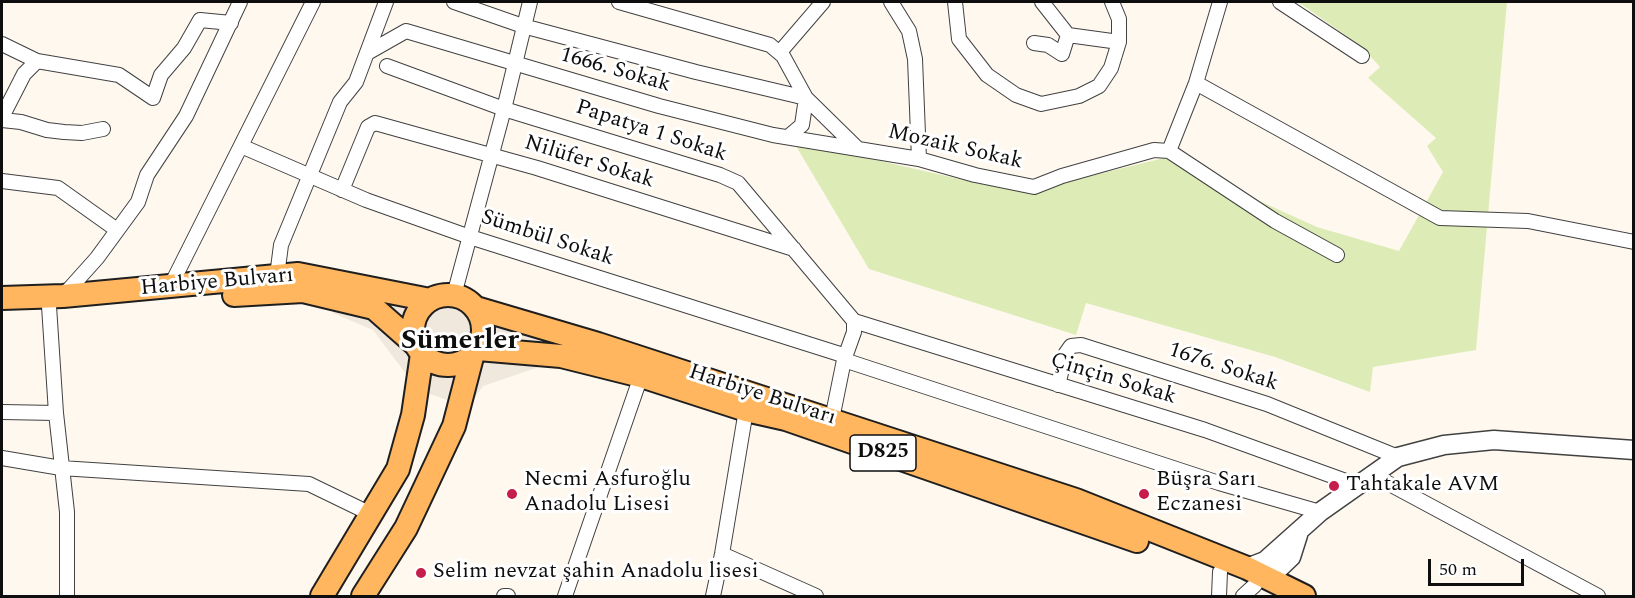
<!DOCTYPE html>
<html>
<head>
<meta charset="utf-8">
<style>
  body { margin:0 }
  #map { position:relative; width:1635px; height:598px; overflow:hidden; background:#fff8ef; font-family:Spectral,serif }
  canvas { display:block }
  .frame { position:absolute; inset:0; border:3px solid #0e0e0e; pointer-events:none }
  .scale { position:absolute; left:1428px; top:559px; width:96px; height:27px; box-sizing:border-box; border:3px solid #0e0e0e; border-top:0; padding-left:8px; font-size:18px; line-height:21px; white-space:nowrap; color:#0e0e0e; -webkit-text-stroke:4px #fff; paint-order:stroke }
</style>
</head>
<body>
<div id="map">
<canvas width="1635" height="598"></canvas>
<div class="frame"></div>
<div class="scale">50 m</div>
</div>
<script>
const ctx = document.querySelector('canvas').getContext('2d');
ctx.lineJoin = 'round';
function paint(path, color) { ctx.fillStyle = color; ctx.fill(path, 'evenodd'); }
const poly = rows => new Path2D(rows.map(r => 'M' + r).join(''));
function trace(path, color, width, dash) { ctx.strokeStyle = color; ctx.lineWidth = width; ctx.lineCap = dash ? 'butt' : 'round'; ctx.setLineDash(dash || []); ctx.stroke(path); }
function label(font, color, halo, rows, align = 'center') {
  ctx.font = font + ' Spectral,serif'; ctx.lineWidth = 6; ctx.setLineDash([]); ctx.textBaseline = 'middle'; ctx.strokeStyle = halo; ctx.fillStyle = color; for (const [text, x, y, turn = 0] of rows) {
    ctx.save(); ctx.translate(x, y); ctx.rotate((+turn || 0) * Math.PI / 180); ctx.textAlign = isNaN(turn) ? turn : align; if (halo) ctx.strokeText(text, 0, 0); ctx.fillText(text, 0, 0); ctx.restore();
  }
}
const green = poly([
  [1298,2,1507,2,1476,350,1373,367,1370,392,1275,357,1086,303,1076,335,869,269,793,141,981,184,1033,190,1164,158,1317,227,1399,251,1443,172,1427,146,1436,138,1368,78,1380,67,1361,46]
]);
const plaza = poly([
  [332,271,564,328,548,364,483,386,468,407,418,390,373,330,333,313]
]);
const minor = poly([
  [454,2,523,26,696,72,806,98,802,125,789,136],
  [619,2,770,45,783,56,806,98,857,148],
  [891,2,909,31,915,59,919,159],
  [955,2,959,39,987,75,1016,95,1041,104,1079,96,1099,86,1111,68,1119,42,1119,19,1112,2],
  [1042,2,1068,35,1119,42],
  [1280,2,1362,56],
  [1034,43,1048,45,1062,54,1068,35],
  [2,44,37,61,119,75,153,98,161,75,184,48,200,20,231,23],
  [369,52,406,31,659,106,773,135,919,159,975,175,1034,187,1062,176,1154,150,1169,151,1275,221,1337,255],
  [780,52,823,2],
  [387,66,504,109,720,175,738,183,854,321,854,332,844,360,832,419],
  [1196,83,1440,218,1528,221,1634,242],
  [2,117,24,74,37,61],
  [2,120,21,122,47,130,64,132,82,133,103,129],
  [241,146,366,200,470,237,846,356],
  [1169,151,1196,83,1220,2],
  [2,181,58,188,117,230],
  [342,190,368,127,375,123,537,168,794,249],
  [277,276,281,245,340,102,356,82,386,2],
  [170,287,313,2],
  [454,295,504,109,530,2],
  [63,296,97,258,138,202,147,175,186,116,240,2],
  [49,306,56,413,67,512,67,596],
  [854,321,1205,430,1357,485],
  [844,360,1219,483,1320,512],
  [1058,385,1066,353,1071,346,1081,345,1267,404,1398,457],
  [2,412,56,413],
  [2,458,61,468,309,484,373,515],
  [1371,474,1598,596],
  [722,554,816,596],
  [504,596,508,596],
  [565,596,641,376],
  [713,596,722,554,746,410],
  [1219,596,1220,572],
  [1243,596,1255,585]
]);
const tertiary = poly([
  [1247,568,1265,561,1320,512,1398,457,1444,445,1494,440,1634,450],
  [1268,579,1291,557,1298,535]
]);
const primary = poly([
  [234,295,303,291,374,308,416,345],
  '413 330a35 35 0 1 1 70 0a35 35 0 1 1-70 0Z',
  [2,298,63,296,298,274,430,300],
  [476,308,598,344,1076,500,1247,568,1304,596],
  [478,349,561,356,641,376,746,410,786,419,1137,541],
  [322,596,398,469,413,415,422,354],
  [363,596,406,528,454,426,472,357]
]);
const markers = [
  [1334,486,6,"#c61e4a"],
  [512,494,6,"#c61e4a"],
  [1144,494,6,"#c61e4a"],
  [421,573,6,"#c61e4a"]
];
const shields = [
  [883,453,66]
];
const shieldNames = [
  ["D825",883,453]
];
const streetNames = [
  ["1666. Sokak",615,71,16],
  ["Papatya 1 Sokak",651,132,18],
  ["Mozaik Sokak",955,148,13],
  ["Nilüfer Sokak",589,163,17],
  ["Sümbül Sokak",547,239,18],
  ["Harbiye Bulvarı",217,283,-5],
  ["1676. Sokak",1223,368,18],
  ["Çinçin Sokak",1113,380,17],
  ["Harbiye Bulvarı",762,396,18]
];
const poiNames = [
  ["Necmi Asfuroğlu",524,481],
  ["Anadolu Lisesi",524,506],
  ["Büşra Sarı",1156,481],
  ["Eczanesi",1156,506],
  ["Tahtakale AVM",1346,486],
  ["Selim nevzat şahin Anadolu lisesi",433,573]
];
const districtNames = [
  ["Sümerler",460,343]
];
paint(green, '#ddecb6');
paint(plaza, '#f0e7dd');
trace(minor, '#414141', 16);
trace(tertiary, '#414141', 21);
trace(primary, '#1f1f1f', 26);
trace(minor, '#fff', 14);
trace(tertiary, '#fff', 18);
trace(primary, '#ffb65f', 22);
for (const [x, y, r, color] of markers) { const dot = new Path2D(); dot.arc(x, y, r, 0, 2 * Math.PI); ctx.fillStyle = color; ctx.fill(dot); trace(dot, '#fff', 2); }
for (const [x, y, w] of shields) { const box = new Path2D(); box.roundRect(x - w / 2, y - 18, w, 36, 4.5); ctx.fillStyle = '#fff'; ctx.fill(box); trace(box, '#0e0e0e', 1.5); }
label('bold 21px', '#0e0e0e', null, shieldNames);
label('22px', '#0e0e0e', '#fff', streetNames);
label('22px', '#0e0e0e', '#fff', poiNames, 'left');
label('bold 28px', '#0e0e0e', '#fff', districtNames);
</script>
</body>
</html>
